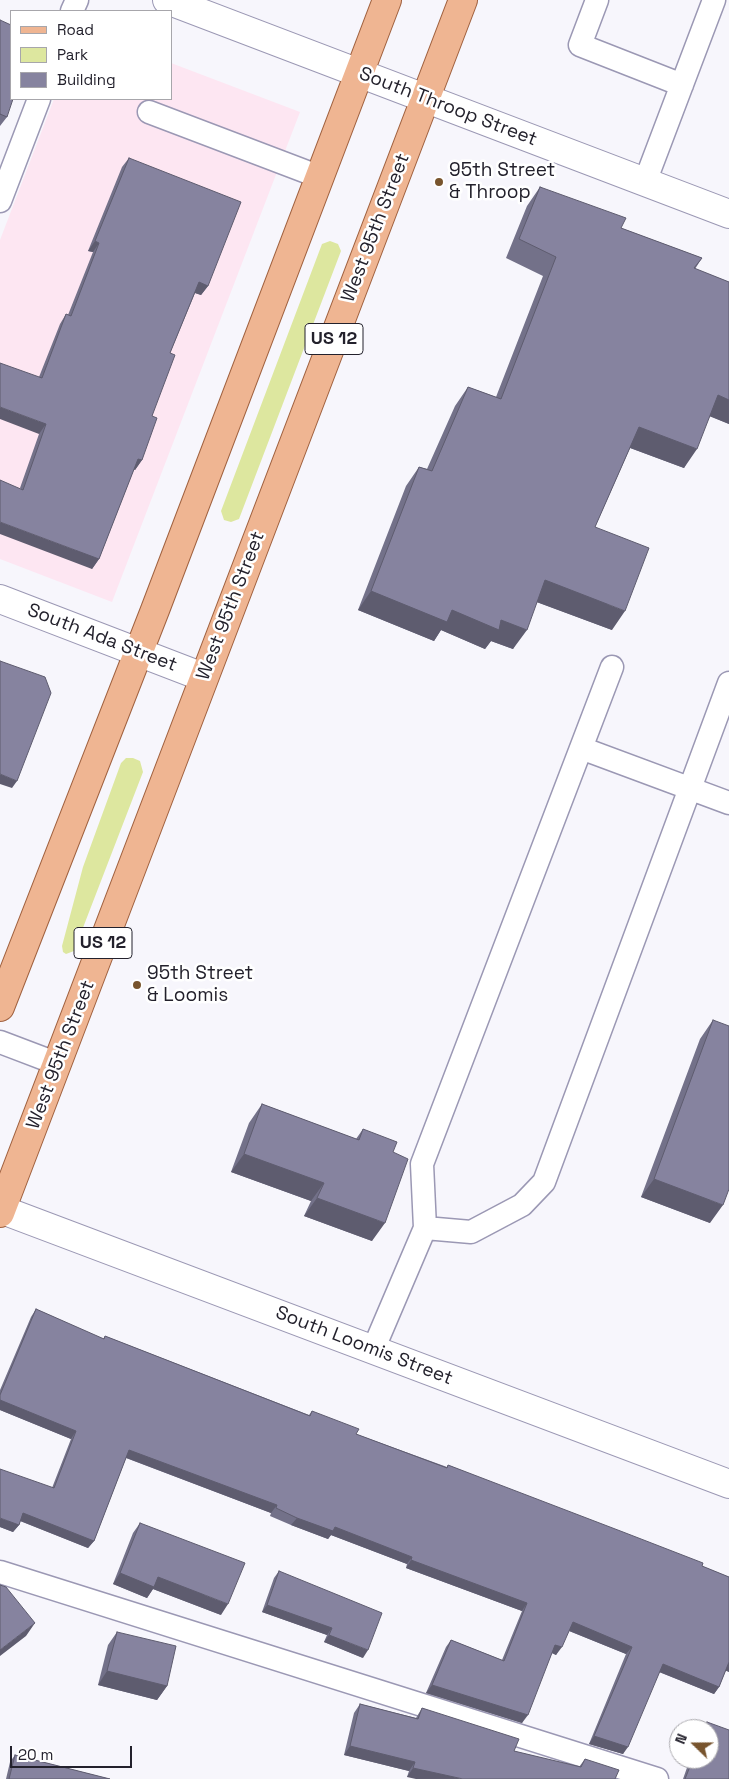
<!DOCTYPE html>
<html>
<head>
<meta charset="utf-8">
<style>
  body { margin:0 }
  #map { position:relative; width:729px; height:1779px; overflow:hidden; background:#f7f6fc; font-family:"Space Grotesk",sans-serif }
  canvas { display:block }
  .legend { position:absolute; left:10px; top:10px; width:162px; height:90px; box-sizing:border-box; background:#fff; border:1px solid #a7a6ab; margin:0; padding:6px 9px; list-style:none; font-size:15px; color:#23212c }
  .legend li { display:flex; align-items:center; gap:10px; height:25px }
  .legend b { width:25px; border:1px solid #a7a6ab }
  .north { position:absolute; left:669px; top:1719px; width:50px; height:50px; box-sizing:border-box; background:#fff; border:1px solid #a7a6ab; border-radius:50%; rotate:292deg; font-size:14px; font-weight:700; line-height:20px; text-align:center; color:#23212c }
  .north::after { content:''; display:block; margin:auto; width:18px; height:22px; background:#78542d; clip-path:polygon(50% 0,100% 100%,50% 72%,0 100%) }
  .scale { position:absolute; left:10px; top:1746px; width:122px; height:22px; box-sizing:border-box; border:2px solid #23212c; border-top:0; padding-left:6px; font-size:15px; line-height:18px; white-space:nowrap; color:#23212c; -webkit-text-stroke:4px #fff; paint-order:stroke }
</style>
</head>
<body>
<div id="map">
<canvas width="729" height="1779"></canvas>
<ul class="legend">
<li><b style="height:6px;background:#efb592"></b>Road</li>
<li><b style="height:14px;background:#dde79f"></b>Park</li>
<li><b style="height:14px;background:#86839f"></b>Building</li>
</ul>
<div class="north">N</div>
<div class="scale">20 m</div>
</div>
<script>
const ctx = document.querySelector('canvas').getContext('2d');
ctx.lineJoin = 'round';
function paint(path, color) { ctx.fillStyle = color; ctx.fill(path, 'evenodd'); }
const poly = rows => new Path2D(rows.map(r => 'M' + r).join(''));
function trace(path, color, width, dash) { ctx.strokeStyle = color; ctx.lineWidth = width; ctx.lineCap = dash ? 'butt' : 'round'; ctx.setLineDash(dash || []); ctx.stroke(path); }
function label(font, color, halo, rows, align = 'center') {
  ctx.font = font + ' "Space Grotesk",sans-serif'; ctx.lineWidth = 5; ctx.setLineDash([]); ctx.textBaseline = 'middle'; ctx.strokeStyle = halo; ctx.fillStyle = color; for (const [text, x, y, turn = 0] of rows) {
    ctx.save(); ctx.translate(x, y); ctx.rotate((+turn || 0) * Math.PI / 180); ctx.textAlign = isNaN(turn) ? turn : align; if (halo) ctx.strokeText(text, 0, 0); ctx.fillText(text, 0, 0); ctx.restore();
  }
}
const commercial = poly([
  [171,63,300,112,112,602,0,559,0,240,54,99,171,99]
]);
const green = poly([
  [330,241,338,244,341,251,239,519,231,522,224,520,221,511,322,244],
  [126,758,133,758,140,761,143,772,74,951,66,954,63,952,62,946,83,867,121,763]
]);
const service = poly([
  [597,0,580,45,682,85],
  [72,11,77,0],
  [149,112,320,177],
  [645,182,714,0],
  [0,201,39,99],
  [581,748,729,803],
  [0,1042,58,1064],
  [425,1228,471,1232,522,1205,544,1182,729,683],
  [373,1350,425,1228,422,1164,612,667],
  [0,1572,657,1779]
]);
const minor = poly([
  [167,0,729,214],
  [0,599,203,677],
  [0,1209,729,1484]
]);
const primary = poly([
  [0,1007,155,610,387,0],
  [0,1213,463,0]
]);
const wall = poly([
  [0,20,7,117,0,126],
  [129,158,208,286,201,295,195,293,170,353,152,416,142,460,135,470,134,469,99,559,92,569,20,488,39,434,39,377,60,324,66,314,68,315,93,252,88,251,122,167],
  [540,187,621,228,702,258,695,269,729,282,729,424,710,416,684,468,630,448,595,527,612,630,537,602,513,649,491,641,485,649,441,630,434,641,358,610,406,486,419,467,427,469,455,406,468,387,496,397,543,276,506,258,527,206],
  [713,1020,710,1223,641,1197,700,1039],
  [262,1104,356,1139,363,1129,393,1152,372,1241,304,1216,311,1201,231,1172,249,1123],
  [36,1309,103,1339,105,1336,309,1415,312,1411,356,1434,447,1467,448,1465,729,1577,729,1672,726,1670,719,1687,714,1694,659,1672,623,1754,589,1744,626,1654,569,1631,556,1655,552,1653,522,1723,426,1693,446,1647,451,1640,502,1660,522,1611,406,1568,407,1564,331,1535,328,1539,291,1525,270,1516,271,1513,126,1458,94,1541,88,1548,20,1521,19,1525,13,1532,0,1527,52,1488,71,1439,0,1410,0,1390,31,1317],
  [140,1523,221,1615,153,1589,147,1598,113,1584,133,1533],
  [279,1571,363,1658,324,1642,327,1635,262,1612,274,1578],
  [117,1632,167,1686,157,1700,98,1685,108,1645],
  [360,1704,416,1718,422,1708,514,1751,579,1767,585,1759,615,1779,407,1777,409,1771,344,1755,354,1713],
  [15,1755,110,1779,6,1779,10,1762],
  [690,1759,709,1759,729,1779,683,1779]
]);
const shadedWall = poly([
  [95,241,99,243,93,252,88,251],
  [199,282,208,286,201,295,192,292],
  [718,395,729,400,729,424,704,414],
  [0,407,46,424,39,434,0,419],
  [639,427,697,449,684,468,625,446],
  [138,459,142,460,135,470,131,468],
  [0,522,99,559,92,569,0,534],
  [545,580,625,611,612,630,531,600],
  [371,591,452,610,501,620,527,630,513,649,491,641,485,649,441,630,434,641,358,610],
  [0,774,17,781,12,788,0,784],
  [244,1154,324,1183,311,1201,231,1172],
  [654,1179,723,1205,710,1223,641,1197],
  [317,1198,385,1223,372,1241,304,1216],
  [0,1400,76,1431,71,1439,0,1410],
  [129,1450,277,1505,271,1513,124,1457],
  [23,1513,94,1541,88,1548,18,1520],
  [0,1518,19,1525,13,1532,0,1527],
  [297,1518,335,1527,412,1557,407,1564,331,1535,328,1539,291,1525],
  [411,1560,527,1603,522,1611,406,1568],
  [120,1573,158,1577,228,1604,221,1615,153,1589,147,1598,113,1584],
  [267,1605,332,1628,327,1635,262,1612],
  [573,1622,632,1647,626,1654,567,1630],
  [35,1623,26,1636,0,1656,0,1650],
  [329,1635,368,1650,363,1658,324,1642],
  [555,1645,562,1647,556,1655,550,1652],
  [729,1662,729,1672,724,1670],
  [663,1664,719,1687,714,1694,657,1671],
  [107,1671,167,1686,157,1700,98,1685],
  [432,1685,528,1715,522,1723,426,1693],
  [594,1736,628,1747,623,1754,589,1744],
  [350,1746,415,1762,409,1771,344,1755],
  [413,1768,463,1779,416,1779,407,1777]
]);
const building = poly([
  [0,20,11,25,11,99,13,99,7,117,0,114,0,115,0,20],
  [129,158,241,202,208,286,199,282,170,353,175,355,152,416,157,418,142,460,138,459,99,559,0,522,0,480,23,490,46,424,0,407,0,363,42,378,66,314,71,316,99,243,95,241,129,158],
  [540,187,626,218,621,228,702,258,694,268,729,282,729,400,718,395,697,449,639,427,595,527,649,548,625,611,545,580,527,630,501,620,499,630,452,610,447,622,371,591,419,467,432,471,468,387,501,399,556,257,519,239,540,187],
  [0,661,45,677,51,693,17,781,0,774,0,661],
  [713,1020,729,1026,729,1189,723,1205,654,1179,713,1020],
  [262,1104,359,1140,363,1129,397,1142,393,1152,408,1159,385,1223,317,1198,324,1183,244,1154,262,1104],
  [36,1309,104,1339,105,1336,310,1416,312,1411,359,1429,356,1434,447,1468,448,1465,623,1532,703,1563,702,1566,729,1577,729,1662,719,1687,663,1664,628,1747,594,1736,632,1647,573,1622,562,1647,555,1645,528,1715,432,1685,451,1640,504,1661,527,1603,411,1560,412,1557,335,1527,333,1531,297,1518,276,1508,277,1505,129,1450,94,1541,23,1513,19,1525,0,1518,0,1469,54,1488,76,1431,0,1400,0,1395,36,1309],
  [140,1523,245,1563,228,1604,158,1577,154,1587,120,1573,140,1523],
  [279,1571,382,1613,368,1650,329,1635,332,1628,267,1605,279,1571],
  [0,1585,6,1587,35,1623,0,1650,0,1585],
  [117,1632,176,1646,167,1686,107,1671,117,1632],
  [360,1704,418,1719,422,1708,519,1739,514,1751,581,1767,585,1759,619,1770,615,1779,463,1779,413,1768,415,1762,350,1746,360,1704],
  [707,1722,729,1730,729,1779,685,1779,693,1759,709,1759,709,1729,705,1729,707,1722],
  [15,1755,110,1779,9,1779,15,1755]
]);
const markers = [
  [439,182,5,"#78542d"],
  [137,985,5,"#78542d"]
];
const shields = [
  [334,339,58],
  [103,943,58]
];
const shieldNames = [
  ["US 12",334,339],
  ["US 12",103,943]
];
const streetNames = [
  ["South Throop Street",448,107,21],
  ["West 95th Street",376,228,-69],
  ["West 95th Street",231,606,-69],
  ["South Ada Street",102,638,21],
  ["West 95th Street",61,1055,-69],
  ["South Loomis Street",364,1346,21]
];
const poiNames = [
  ["95th Street",449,171],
  ["& Throop",449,193],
  ["95th Street",147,974],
  ["& Loomis",147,996]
];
paint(commercial, '#fde6f2');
paint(green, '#dde79f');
trace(service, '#9b98b4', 25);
trace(minor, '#9b98b4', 30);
trace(primary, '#a0613f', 30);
trace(service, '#fff', 22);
trace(minor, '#fff', 28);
trace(primary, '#efb592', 28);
paint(wall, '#737189');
paint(shadedWall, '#5e5c6f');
paint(building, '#86839f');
trace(building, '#5e5c6f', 1);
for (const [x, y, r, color] of markers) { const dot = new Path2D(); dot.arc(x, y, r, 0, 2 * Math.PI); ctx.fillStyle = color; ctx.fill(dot); trace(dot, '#fff', 2); }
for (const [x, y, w] of shields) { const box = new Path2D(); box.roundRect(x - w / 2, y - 15.5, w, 31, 4); ctx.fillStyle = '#fff'; ctx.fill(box); trace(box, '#23212c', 1); }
label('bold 18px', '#23212c', null, shieldNames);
label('19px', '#23212c', '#fff', streetNames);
label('19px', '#23212c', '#fff', poiNames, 'left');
</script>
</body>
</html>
